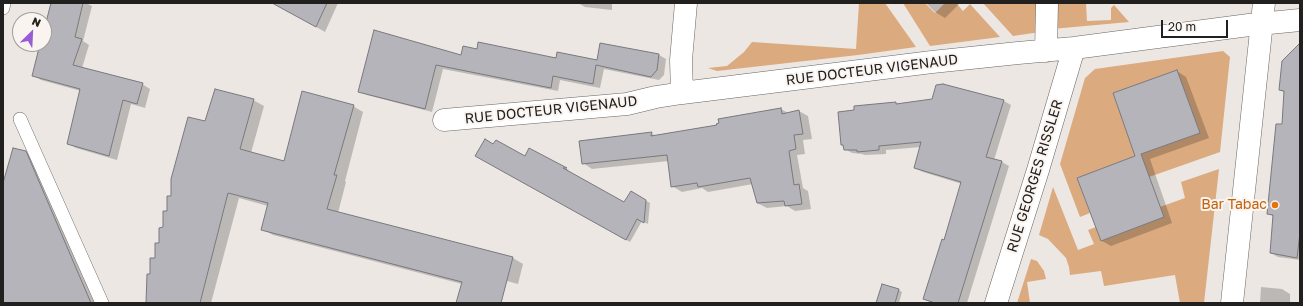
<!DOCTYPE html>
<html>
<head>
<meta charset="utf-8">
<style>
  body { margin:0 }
  #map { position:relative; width:1303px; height:306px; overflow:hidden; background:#ece7e3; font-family:"Golos Text",sans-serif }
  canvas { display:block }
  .frame { position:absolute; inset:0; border:4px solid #22201f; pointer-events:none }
  .north { position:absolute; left:12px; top:12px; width:40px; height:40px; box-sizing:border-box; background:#f9f4f0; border:1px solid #a39f9c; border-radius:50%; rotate:24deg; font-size:11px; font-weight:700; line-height:16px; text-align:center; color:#22201f }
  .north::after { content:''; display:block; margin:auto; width:14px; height:18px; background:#985dd4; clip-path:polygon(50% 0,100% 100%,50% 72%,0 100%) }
  .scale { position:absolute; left:1161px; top:20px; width:67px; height:18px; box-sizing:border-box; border:2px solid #22201f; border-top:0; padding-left:5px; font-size:12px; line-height:14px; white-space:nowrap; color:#22201f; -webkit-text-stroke:3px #f9f4f0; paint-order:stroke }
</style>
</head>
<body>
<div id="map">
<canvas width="1303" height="306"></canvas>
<div class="frame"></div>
<div class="north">N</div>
<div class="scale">20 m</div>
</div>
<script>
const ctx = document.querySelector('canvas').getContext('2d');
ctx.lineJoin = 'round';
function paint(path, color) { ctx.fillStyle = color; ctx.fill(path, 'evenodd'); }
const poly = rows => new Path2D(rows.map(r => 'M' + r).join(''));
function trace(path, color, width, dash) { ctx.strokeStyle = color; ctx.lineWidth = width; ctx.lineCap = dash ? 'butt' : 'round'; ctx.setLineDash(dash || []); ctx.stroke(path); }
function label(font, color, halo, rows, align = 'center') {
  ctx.font = font + ' "Golos Text",sans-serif'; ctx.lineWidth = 4; ctx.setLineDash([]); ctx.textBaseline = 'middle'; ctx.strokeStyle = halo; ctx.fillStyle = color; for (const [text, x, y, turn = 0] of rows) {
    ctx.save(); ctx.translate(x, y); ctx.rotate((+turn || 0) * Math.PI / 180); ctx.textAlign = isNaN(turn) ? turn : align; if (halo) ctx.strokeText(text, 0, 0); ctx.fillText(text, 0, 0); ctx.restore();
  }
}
const green = poly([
  [859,3,885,3,916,47,858,55,717,71,708,68,727,66,744,52,752,42,856,49],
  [903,3,925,3,935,13,945,3,956,3,963,11,970,4,1000,37,930,46],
  [983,3,1041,3,1040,32,1013,36],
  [1052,3,1086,3,1087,21,1111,20,1111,8,1114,5,1129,22,1052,29],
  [1223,51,1230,57,1220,152,1149,177,1141,154,1200,133,1177,70,1113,93,1135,156,1077,178,1090,213,1080,217,1060,164,1085,78,1095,69],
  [1219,169,1204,303,1180,303,1175,275,1104,286,1101,271,1070,275,1069,267,1066,258,1048,239,1039,235,1053,187,1078,250,1094,244,1088,230,1096,227,1101,241,1164,217,1160,207,1185,198,1181,182],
  [1031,259,1037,261,1044,271,1046,279,1027,282,1030,303,1017,303]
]);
const shadow = poly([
  [52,3,86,3,92,6,83,41,89,45,82,68,142,84,150,89,145,108,131,104,117,160,76,148,68,143,81,91,41,80,33,75,41,44,44,44,44,34],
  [285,3,338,3,325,32,283,8],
  [578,3,612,3,612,10,585,7],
  [926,3,960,3,945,18,935,12],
  [1300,45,1300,260,1278,257,1271,253,1274,217,1268,213,1283,125,1285,93,1280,90],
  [478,50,557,59,598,62,659,55,666,59,664,75,659,80,604,69,600,88,560,80,558,91,443,69,432,112,367,95,359,91],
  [1177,71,1186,77,1209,138,1150,159,1172,223,1111,246,1102,241,1137,157],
  [943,85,1004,101,1011,105,994,160,1002,162,1009,166,967,303,932,303,924,299,944,241,962,184,923,172,915,168,921,147,886,150,886,154,865,155,862,154,852,153,845,149,844,146,842,145,895,103,898,105,933,100],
  [253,100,264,106,251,153,285,162,353,106,363,112,345,181,346,182,338,213,513,258,523,264,518,284,507,281,501,303,457,303,462,284,273,235,262,229,268,206,239,198,211,303,147,303,151,275,172,197,206,123],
  [781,109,788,113,799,111,808,116,812,139,803,140,805,154,797,155,803,188,808,191,811,209,795,211,787,206,767,208,757,203,753,184,708,192,702,188,682,192,672,186,669,161,592,169,583,163,651,133,657,137,718,126],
  [494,145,525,157,530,150,567,169,569,170,565,171,625,203,631,192,650,203,648,224,642,221,630,242,476,155],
  [25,152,36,158,99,303,3,303,3,187],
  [1261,287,1282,289,1290,294,1290,303,1260,303],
  [899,290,902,292,899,303,881,303]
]);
const building = poly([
  [51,3,83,3,75,37,82,39,73,65,143,83,137,104,123,100,109,156,67,144,80,89,32,76,40,44,44,44,44,30,51,3],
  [272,3,327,3,316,27,272,3],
  [374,30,461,55,463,46,477,49,478,42,556,58,557,52,597,60,600,43,659,54,657,70,651,77,596,65,593,84,553,76,551,88,436,65,425,109,358,92,374,30],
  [1300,43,1300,233,1297,258,1270,253,1273,215,1267,214,1276,124,1282,124,1284,91,1279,90,1282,61,1300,43],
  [1177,70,1200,133,1141,154,1164,217,1101,241,1077,178,1135,156,1113,93,1177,70],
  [943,84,1004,100,986,157,1002,161,958,303,935,303,923,299,942,239,944,240,961,182,914,168,921,142,879,146,879,150,857,152,857,150,844,150,843,145,841,145,838,112,854,110,854,106,896,102,896,104,932,99,936,85,943,84],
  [215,89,254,99,240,149,284,161,302,91,354,105,334,175,337,175,327,209,513,257,501,303,456,303,462,282,261,230,268,203,228,193,200,303,146,303,147,274,150,274,150,258,155,258,155,243,159,243,159,228,163,227,163,211,167,211,167,196,171,196,171,179,188,117,205,121,215,89],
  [781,108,782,114,799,110,803,134,794,135,796,149,789,151,794,185,799,184,802,204,785,206,784,201,757,203,750,178,698,187,697,183,671,187,667,155,582,164,579,141,652,132,651,136,717,125,716,124,719,123,718,119,781,108],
  [485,139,493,144,496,140,525,156,529,148,567,168,563,168,624,202,631,191,646,200,644,223,637,219,626,240,475,156,485,139],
  [13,148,26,151,91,303,3,303,3,183,13,148],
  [882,284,899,289,895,303,876,303,882,284]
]);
const lane = poly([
  [3,8,4,3],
  [20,119,102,303]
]);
const street = poly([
  [1046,51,1047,3],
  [682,93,681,60,686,3],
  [444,120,627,104,656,97,682,93,932,62,1018,53,1074,48,1249,25,1300,20],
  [996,303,1038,170,1074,48],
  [1232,303,1264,3]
]);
const markers = [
  [1275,205,4,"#e8710a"]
];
const streetNames = [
  ["RUE DOCTEUR VIGENAUD",872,70,-7],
  ["RUE DOCTEUR VIGENAUD",551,110,-6],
  ["RUE GEORGES RISSLER",1035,176,-73]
];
const foodNames = [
  ["Bar Tabac",1267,205]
];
paint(green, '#dbaa7f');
paint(shadow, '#0003');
paint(building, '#b5b4ba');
trace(building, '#78787d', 1);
trace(lane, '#6a6562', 14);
trace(street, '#6a6562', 23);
trace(lane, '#fff', 13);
trace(street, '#fff', 22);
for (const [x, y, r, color] of markers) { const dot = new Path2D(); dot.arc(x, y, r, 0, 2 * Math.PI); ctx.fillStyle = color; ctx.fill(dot); trace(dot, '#f9f4f0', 1.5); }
label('14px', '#22201f', '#f9f4f0', streetNames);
label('14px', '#c56008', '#f9f4f0', foodNames, 'right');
</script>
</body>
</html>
